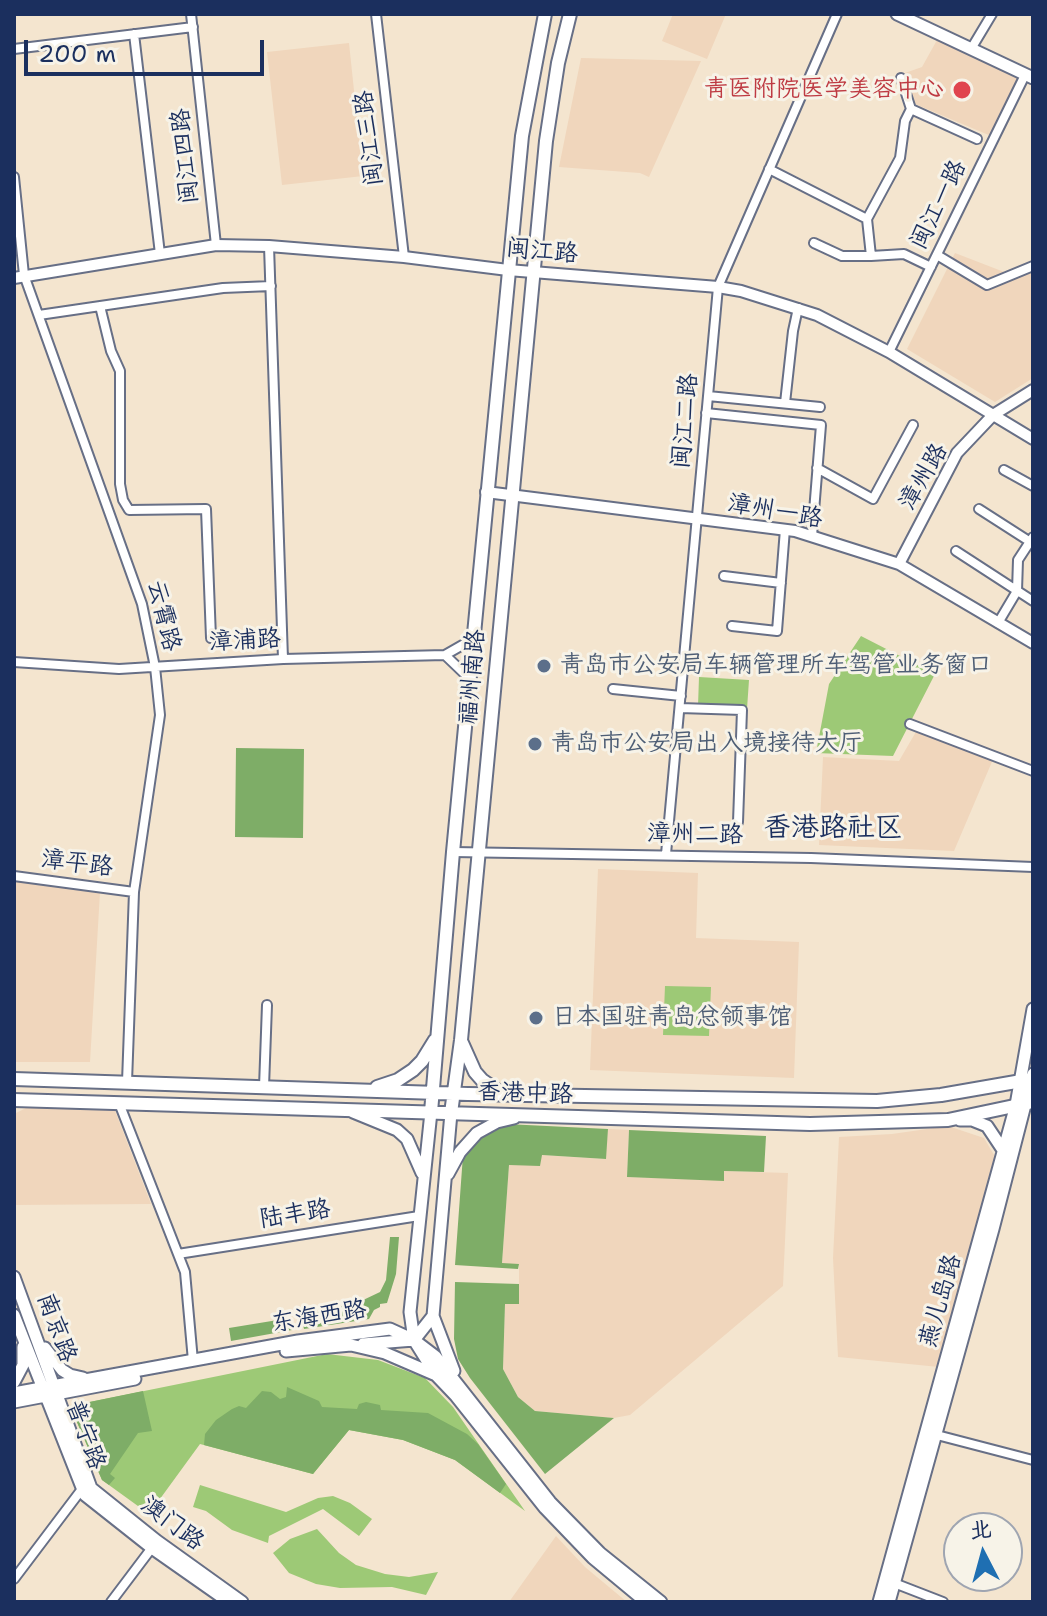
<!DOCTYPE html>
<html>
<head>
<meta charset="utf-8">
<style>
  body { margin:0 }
  #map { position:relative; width:1047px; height:1616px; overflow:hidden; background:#f4e5cf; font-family:"Shantell Sans","LXGW WenKai TC",sans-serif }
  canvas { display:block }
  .frame { position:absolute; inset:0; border:16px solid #1b2f5e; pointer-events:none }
  .north { position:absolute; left:943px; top:1512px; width:80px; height:80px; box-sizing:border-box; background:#f7f3e8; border:2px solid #9fa5b1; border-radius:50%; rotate:354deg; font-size:22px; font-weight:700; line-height:32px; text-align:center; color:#1b2f5e }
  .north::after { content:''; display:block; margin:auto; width:28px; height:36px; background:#1f6fb2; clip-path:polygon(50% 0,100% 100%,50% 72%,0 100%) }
  .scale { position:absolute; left:24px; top:40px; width:240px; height:36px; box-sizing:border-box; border:4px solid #1b2f5e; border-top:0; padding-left:10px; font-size:24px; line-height:28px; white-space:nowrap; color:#1b2f5e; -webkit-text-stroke:6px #f7f3e8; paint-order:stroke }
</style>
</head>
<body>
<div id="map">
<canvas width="1047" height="1616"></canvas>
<div class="frame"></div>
<div class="north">北</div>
<div class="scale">200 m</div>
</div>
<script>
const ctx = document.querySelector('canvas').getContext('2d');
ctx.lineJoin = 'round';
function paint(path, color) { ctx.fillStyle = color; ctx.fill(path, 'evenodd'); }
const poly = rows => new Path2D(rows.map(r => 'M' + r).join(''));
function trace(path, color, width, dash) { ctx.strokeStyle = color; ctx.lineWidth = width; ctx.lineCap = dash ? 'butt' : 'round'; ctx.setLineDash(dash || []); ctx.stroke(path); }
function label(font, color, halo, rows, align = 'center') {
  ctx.font = font + ' "Shantell Sans","LXGW WenKai TC",sans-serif'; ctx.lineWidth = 6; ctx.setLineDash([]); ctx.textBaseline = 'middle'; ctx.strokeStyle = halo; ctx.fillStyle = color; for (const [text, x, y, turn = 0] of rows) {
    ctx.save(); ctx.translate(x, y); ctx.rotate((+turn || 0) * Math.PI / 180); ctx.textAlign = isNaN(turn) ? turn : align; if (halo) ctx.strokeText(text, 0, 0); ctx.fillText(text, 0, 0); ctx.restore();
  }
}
const built = poly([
  [673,14,726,14,707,59,662,41],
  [937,40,1019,77,991,136,915,104,905,73,922,67],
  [349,43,363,176,282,185,267,52],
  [581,58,701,61,649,177,640,173,559,167],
  [955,253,1012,275,1033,266,1033,378,995,402,907,349],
  [917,730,994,757,954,851,819,845,823,757,899,761],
  [598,869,698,873,696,938,799,942,794,1078,590,1070],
  [14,881,100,892,90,1062,14,1062],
  [26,1108,114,1108,151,1204,14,1205,14,1114],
  [948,1126,984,1138,997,1160,939,1367,838,1357,833,1258,839,1137,892,1134],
  [608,1129,629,1130,627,1177,724,1180,724,1171,788,1173,783,1286,630,1415,614,1418,535,1411,518,1397,503,1369,505,1303,519,1303,519,1265,502,1263,509,1164,541,1155,605,1159],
  [556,1536,585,1567,627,1602,509,1602]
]);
const green = poly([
  [861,636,935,674,893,756,816,753,829,684],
  [699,677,749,680,747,709,698,706],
  [665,986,711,987,709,1036,663,1035],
  [327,1354,378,1360,425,1378,453,1407,525,1511,455,1460,403,1440,349,1430,313,1474,200,1444,149,1514,102,1480,70,1406],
  [200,1485,286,1512,318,1498,333,1496,350,1503,372,1519,359,1536,323,1509,269,1536,268,1543,232,1530,206,1511,193,1507],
  [317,1529,339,1553,356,1565,385,1574,409,1577,438,1572,426,1595,392,1587,340,1588,316,1584,289,1573,273,1553,290,1539]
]);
const forest = poly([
  [236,748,304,749,303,838,235,837],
  [506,1124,608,1129,606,1159,542,1155,540,1166,509,1165,502,1263,519,1264,518,1269,455,1265,463,1155,477,1139],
  [629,1130,766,1136,764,1172,724,1171,724,1181,627,1177],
  [390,1237,399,1237,396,1274,387,1303,380,1304,380,1307,374,1310,369,1319,304,1329,301,1316,359,1302,380,1292,386,1280],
  [455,1282,519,1284,519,1304,505,1304,503,1369,518,1397,535,1411,614,1418,545,1474,470,1378,458,1359,454,1339],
  [290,1318,292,1330,231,1341,229,1328],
  [287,1387,319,1401,322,1407,357,1409,359,1404,366,1402,380,1405,381,1410,428,1413,467,1434,478,1444,506,1484,500,1493,455,1460,403,1440,349,1430,313,1474,204,1445,205,1434,216,1420,232,1409,239,1406,246,1408,262,1391,271,1392,280,1399,286,1397],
  [143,1391,152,1431,138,1433,110,1474,115,1478,109,1485,102,1480,70,1406]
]);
const minor = poly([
  [191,14,216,245],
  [376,14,404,257],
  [134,34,160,254],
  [14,49,193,27],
  [971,49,992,14],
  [911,109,977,139],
  [769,169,867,219,900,158,905,121,911,109,901,78],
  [14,177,24,275,142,604,155,667,160,715,134,892,127,1082],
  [814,243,842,256,871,256,867,219],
  [269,246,283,659],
  [937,255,987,285,1033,266],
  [871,256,904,254,931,267],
  [100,306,111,351,120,371,120,484,123,500,129,510,206,509,211,638],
  [39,315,223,288,271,286],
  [889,352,1025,75],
  [708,396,820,407],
  [785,403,793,331,798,308],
  [706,413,821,425,812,536],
  [817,468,873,499,913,425],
  [1004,470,1033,486],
  [979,509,1032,543],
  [956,551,1033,601],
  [724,576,781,583],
  [998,623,1017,591,1018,560,1033,537],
  [732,626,777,631,785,529],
  [445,655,473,639],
  [14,662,119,669,283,659,445,655,469,678],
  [613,689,681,696],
  [680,708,742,710,738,822],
  [910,724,1033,771],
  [453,852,811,858,1033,867],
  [666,854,718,287,837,14],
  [14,876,134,892],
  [264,1087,267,1005],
  [119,1103,185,1272,193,1361],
  [178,1254,419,1216],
  [933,1434,1033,1460],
  [14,1579,82,1489],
  [894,1583,943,1602],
  [111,1602,154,1545]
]);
const tertiary = poly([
  [14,278,216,245,269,246,404,257,508,270,718,287,741,291,817,315,889,352,1033,439],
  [486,492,795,531,899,564,1033,643],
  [899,564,957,453,993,415,1033,390]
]);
const secondary = poly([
  [897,14,1033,78],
  [353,1112,397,1130,407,1139,422,1173],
  [431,1112,410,1312,414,1340,436,1375],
  [960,1120,972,1120,987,1126,1003,1150],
  [448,1174,460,1152,477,1133,497,1122,514,1118],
  [14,1277,91,1488,157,1541,242,1602],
  [14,1315,85,1495,152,1548,229,1602],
  [433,1316,454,1371],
  [363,1344,414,1340,433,1316,451,1113],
  [45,1348,62,1370,70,1375,83,1378],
  [286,1351,351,1345,385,1353,436,1375,456,1396,545,1508,593,1558,646,1602],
  [14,1382,23,1365,23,1347],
  [14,1393,298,1341,390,1329,414,1340,435,1356,550,1502,600,1553,661,1602],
  [14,1402,135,1379],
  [879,1602,1016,1105,1033,1009],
  [889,1602,993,1229,1033,1074]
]);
const primary = poly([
  [462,1043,475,1072,482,1080,504,1095],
  [14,1079,468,1094,877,1101,941,1095,1033,1079],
  [377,1087,398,1080,413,1070,422,1061,435,1040],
  [14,1100,810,1124,948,1120,1033,1102],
  [431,1112,453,852,522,136,545,14],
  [451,1113,461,1040,546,141,558,63,570,14]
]);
const markers = [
  [962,90,10,"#e0444e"],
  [544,666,8,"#5c6f8a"],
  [535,744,8,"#5c6f8a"],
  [536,1018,8,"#5c6f8a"]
];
const healthNames = [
  ["青医附院医学美容中心",944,90]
];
const streetNames = [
  ["闽江三路",370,138,-97],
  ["闽江四路",186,156,-96],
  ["闽江一路",939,205,-64],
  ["闽江路",542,252,5],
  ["闽江二路",686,421,-85],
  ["漳州路",924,477,-60],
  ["漳州一路",775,512,10],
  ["云霄路",163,616,76],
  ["漳浦路",245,641,-3],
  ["福州南路",473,677,-85],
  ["漳州二路",695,835,1],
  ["漳平路",77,864,7],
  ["香港中路",525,1094,2],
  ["陆丰路",295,1215,-9],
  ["燕儿岛路",941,1301,-74],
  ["东海西路",319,1317,-9],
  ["南京路",56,1328,70],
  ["普宁路",85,1435,70],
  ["澳门路",172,1524,37]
];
const serviceNames = [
  ["青岛市公安局车辆管理所车驾管业务窗口",560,666],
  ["青岛市公安局出入境接待大厅",551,744],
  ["日本国驻青岛总领事馆",552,1018]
];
const quarterNames = [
  ["香港路社区",833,829]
];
paint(built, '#f0d6bc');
paint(green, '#9dc976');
paint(forest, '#7ead67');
trace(minor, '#676f86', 12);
trace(tertiary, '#676f86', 14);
trace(secondary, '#676f86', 15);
trace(primary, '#676f86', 16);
trace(minor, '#fff', 8);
trace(tertiary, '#fff', 10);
trace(secondary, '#fff', 11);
trace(primary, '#fff', 12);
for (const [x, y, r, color] of markers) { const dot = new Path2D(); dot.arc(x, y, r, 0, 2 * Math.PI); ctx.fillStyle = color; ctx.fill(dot); trace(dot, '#f7f3e8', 3); }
label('24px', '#be3a42', '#f7f3e8', healthNames, 'right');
label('24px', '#1b2f5e', '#f7f3e8', streetNames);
label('24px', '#4e5e75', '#f7f3e8', serviceNames, 'left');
label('28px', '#1b2f5e', '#f7f3e8', quarterNames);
</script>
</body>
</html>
